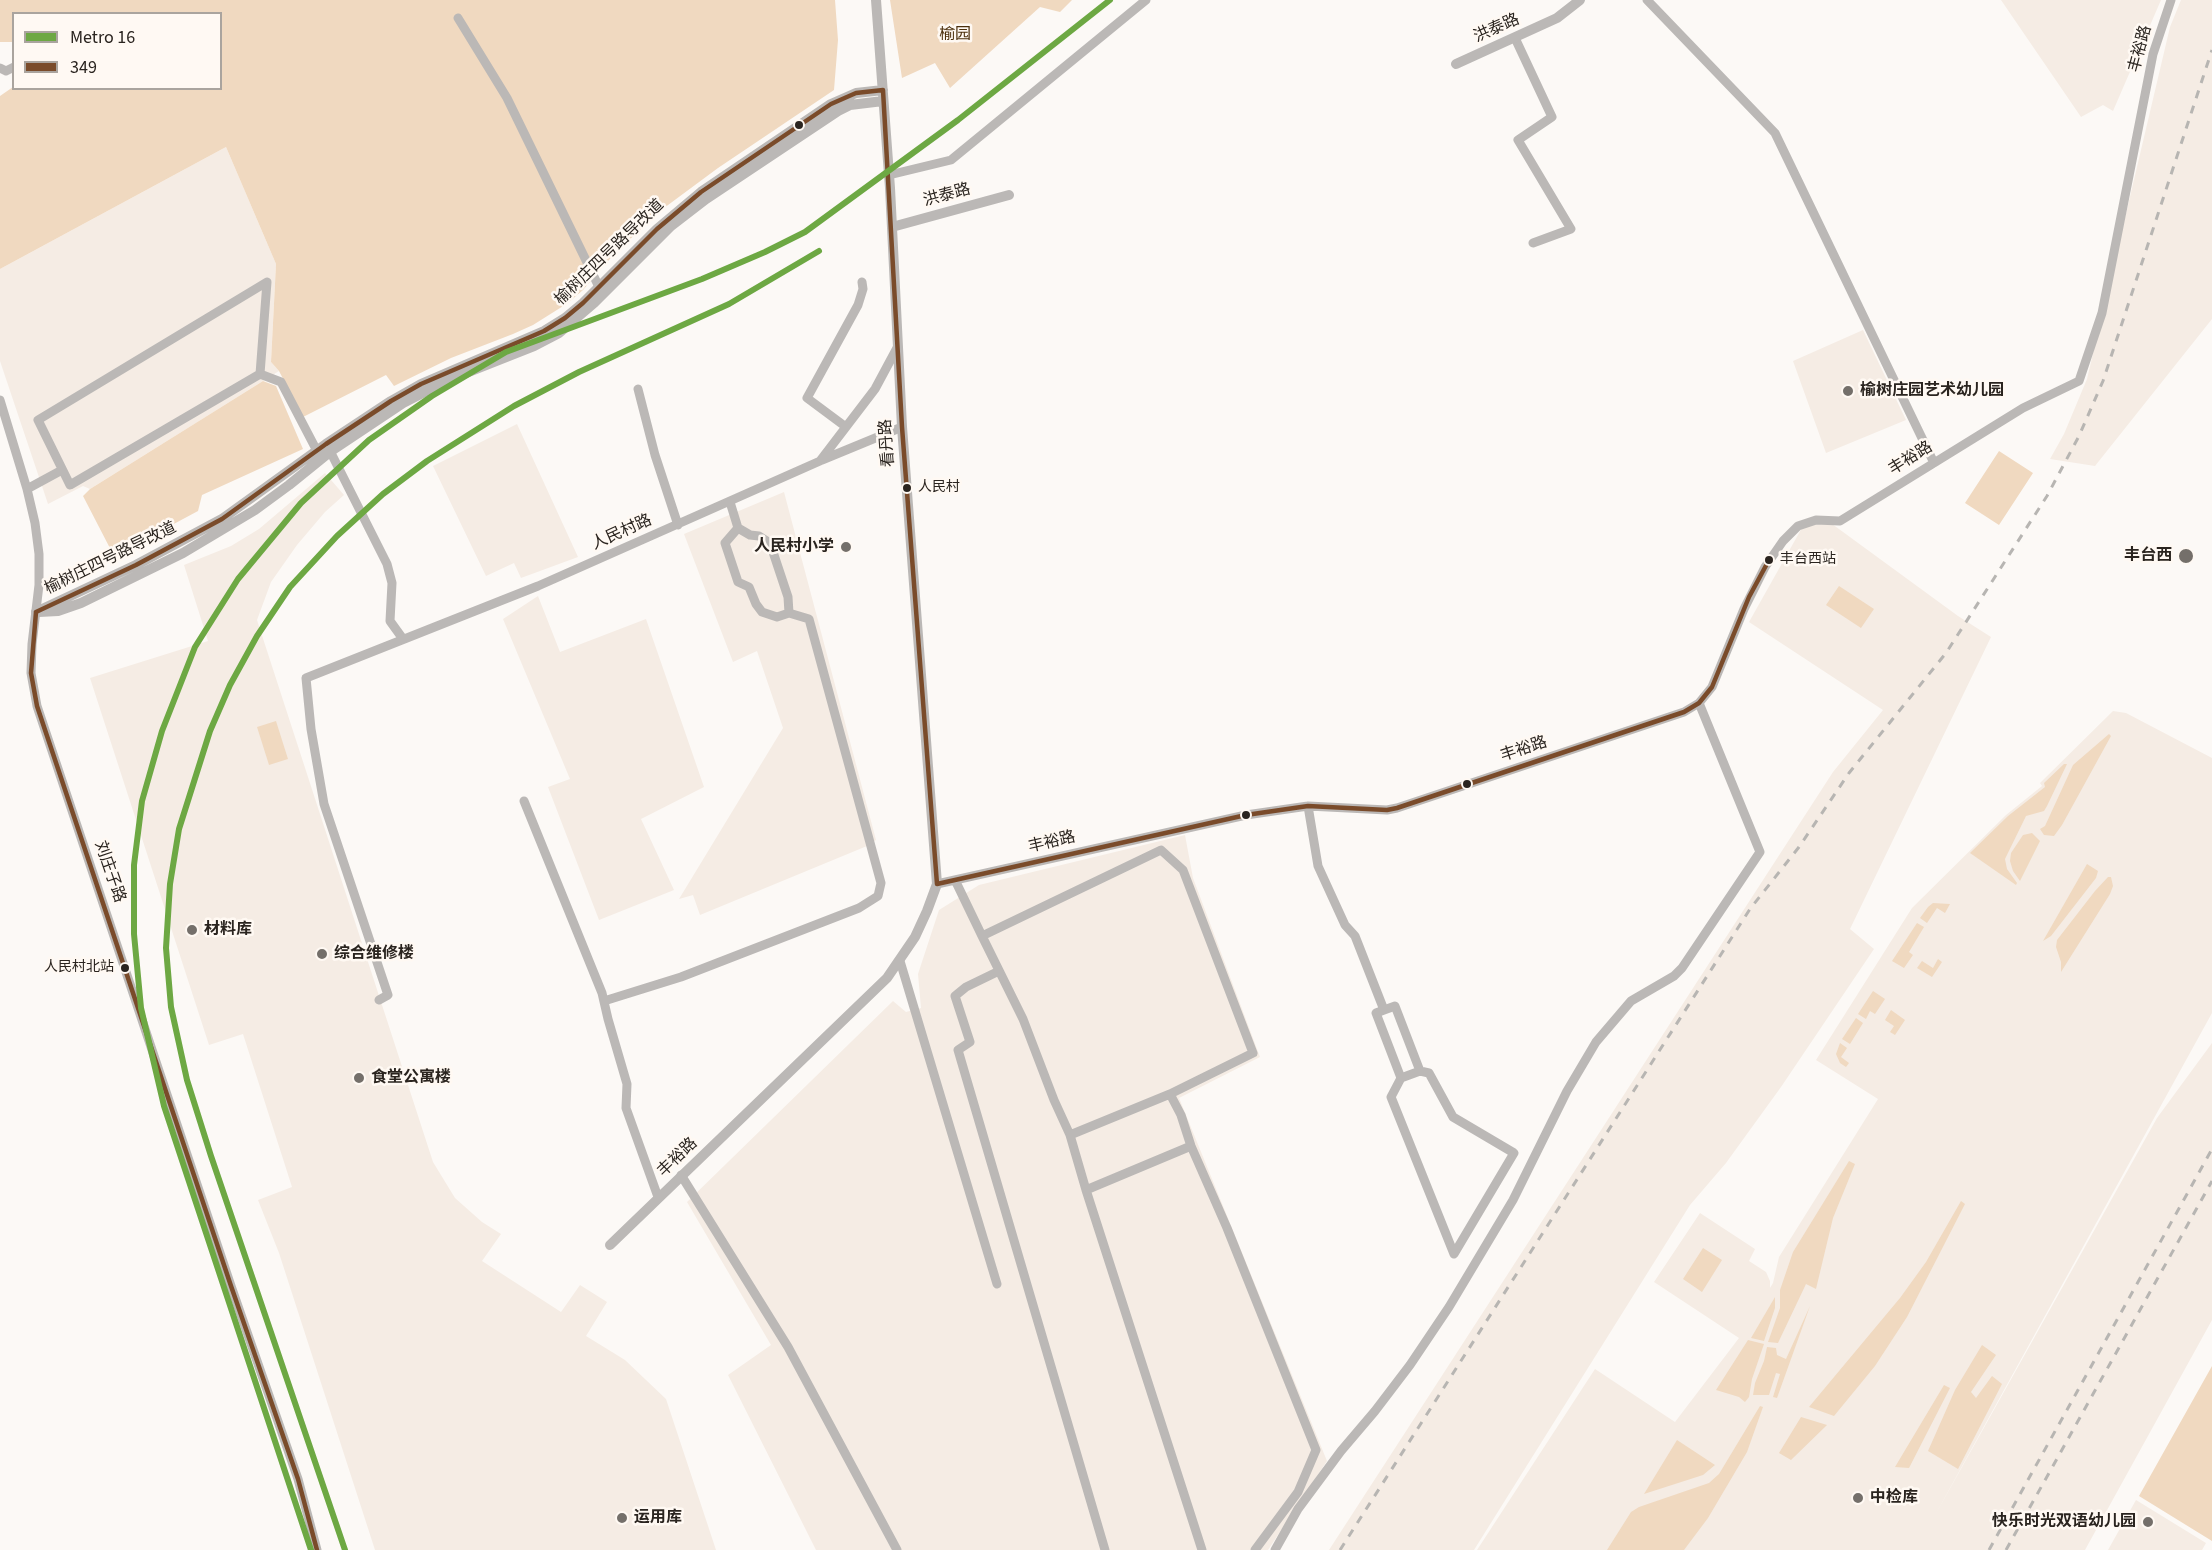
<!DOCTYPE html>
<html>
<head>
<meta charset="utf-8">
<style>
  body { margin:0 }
  #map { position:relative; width:2212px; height:1550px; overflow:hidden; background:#fcf9f6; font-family:"Source Sans 3",sans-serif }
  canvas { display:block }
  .legend { position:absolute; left:12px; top:12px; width:210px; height:78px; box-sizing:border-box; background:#fff9f3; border:2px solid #aaa49e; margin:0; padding:8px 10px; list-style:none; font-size:18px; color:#2a241f }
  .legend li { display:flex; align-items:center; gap:12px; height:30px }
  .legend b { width:30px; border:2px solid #aaa49e }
</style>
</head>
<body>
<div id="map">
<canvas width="2212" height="1550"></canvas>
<ul class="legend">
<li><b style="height:8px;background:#6da843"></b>Metro 16</li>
<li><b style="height:8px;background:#7a4b2a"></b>349</li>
</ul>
</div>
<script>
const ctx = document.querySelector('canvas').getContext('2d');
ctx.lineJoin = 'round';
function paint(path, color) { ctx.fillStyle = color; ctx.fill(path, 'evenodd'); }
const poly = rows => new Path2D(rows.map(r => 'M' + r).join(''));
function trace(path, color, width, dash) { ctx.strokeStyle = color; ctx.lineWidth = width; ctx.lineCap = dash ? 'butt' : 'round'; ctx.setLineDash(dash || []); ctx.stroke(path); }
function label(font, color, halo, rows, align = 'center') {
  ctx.font = font + ' "Source Sans 3","Noto Sans SC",sans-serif'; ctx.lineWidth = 5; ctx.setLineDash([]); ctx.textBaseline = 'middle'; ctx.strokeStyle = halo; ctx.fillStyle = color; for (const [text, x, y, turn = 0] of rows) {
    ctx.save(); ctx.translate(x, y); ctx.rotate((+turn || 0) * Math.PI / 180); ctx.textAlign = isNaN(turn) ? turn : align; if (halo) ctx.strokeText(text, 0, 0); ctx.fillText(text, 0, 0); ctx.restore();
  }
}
const built = poly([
  [2001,0,2161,0,2113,111,2103,105,2081,117],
  [2181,0,2212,0,2212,319,2095,466,2050,459,2064,434,2087,379,2170,27],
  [226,147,276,264,271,362,279,371,90,489,83,486,48,504,0,361,0,269],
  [1863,330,1906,420,1826,453,1793,361],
  [517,424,578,557,521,578,514,563,486,576,433,466],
  [325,473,344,495,325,512,297,545,271,582,257,620,433,1162,455,1198,482,1222,501,1234,482,1261,561,1312,580,1285,607,1302,586,1336,625,1360,666,1399,716,1550,375,1550,279,1253,258,1200,292,1187,243,1034,209,1045,90,678,208,641,184,565,231,546,259,529],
  [784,492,876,840,867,846,700,915,693,895,679,899,783,728,757,651,733,662,684,534],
  [1828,521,1958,616,1991,637,1850,929,1874,949,1781,1087,1726,1163,1690,1205,1474,1550,1329,1550,1833,772,1883,710,1749,622,1803,526],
  [538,596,560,652,646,619,704,787,641,819,674,890,599,920,548,787,570,779,503,619],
  [2113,711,2126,713,2212,758,2212,1013,1934,1517,2157,1118,2212,1043,2212,1320,2085,1550,1477,1550,1595,1369,1675,1422,1739,1338,1654,1282,1700,1213,1755,1249,1749,1261,1766,1272,1770,1281,1770,1288,1773,1283,1779,1257,1878,1099,1816,1060,1912,908,2006,815,2042,786,2040,783],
  [1185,835,1193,878,1260,1057,1179,1098,1327,1461,1268,1550,816,1550,728,1375,771,1345,687,1202,893,1001,906,1012,921,1008,918,974,939,910,979,885],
  [2136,1500,2206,1543,2202,1550,2108,1550]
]);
const green = poly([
  [0,0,835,0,838,40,834,90,718,168,664,208,615,253,583,290,568,303,533,325,513,334,451,358,394,386,386,375,303,417,279,371,271,362,276,264,226,147,0,269,0,96,13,87,220,88,220,14,14,14,13,42,0,42],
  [890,0,1072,0,1060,12,1040,7,950,88,935,63,902,78],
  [263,381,276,386,303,449,202,495,198,511,114,556,83,496,90,489],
  [1999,451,2033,473,1999,525,1965,503],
  [1839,586,1874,609,1861,628,1826,605],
  [276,721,288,759,269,765,257,727],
  [2109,734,2111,736,2062,825,2054,836,2044,835,2040,829,2045,826,2073,765],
  [2064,764,2067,764,2047,806,2044,811,2026,816,2005,859,2007,869,2017,883,2016,885,1970,853,2008,816,2045,787,2044,783],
  [2032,833,2040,841,2020,881,2013,871,2010,861,2011,853,2023,835],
  [2087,864,2098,871,2096,878,2051,936,2043,941],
  [2108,877,2111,877,2113,886,2110,894,2061,972,2061,962,2056,947,2057,940,2095,891],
  [1933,903,1950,904,1945,913,1937,908,1927,923,1920,918,1928,907],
  [1917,923,1924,927,1909,952,1913,955,1904,968,1892,961],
  [1938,959,1942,962,1932,977,1917,968,1922,961,1933,968],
  [1873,991,1885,999,1875,1014,1870,1011,1866,1019,1858,1014],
  [1891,1010,1905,1020,1895,1035,1890,1032,1894,1026,1885,1020],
  [1856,1018,1863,1023,1850,1044,1842,1039],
  [1840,1043,1847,1048,1841,1057,1849,1063,1846,1067,1840,1063,1836,1054],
  [1849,1161,1855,1164,1833,1218,1816,1289,1806,1284,1778,1343,1768,1342,1780,1308,1780,1290,1793,1252],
  [1961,1201,1965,1204,1907,1317,1875,1366,1834,1416,1809,1407,1900,1298,1926,1262],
  [1703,1248,1722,1260,1702,1292,1683,1279],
  [1775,1297,1775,1308,1764,1341,1751,1338],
  [1810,1306,1777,1398,1773,1397,1780,1374,1776,1373,1769,1395,1753,1395,1755,1383,1764,1361,1767,1347,1776,1348,1777,1355,1786,1359],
  [1748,1340,1764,1344,1752,1379,1749,1397,1745,1402,1739,1397,1716,1390],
  [1982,1345,1996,1355,1971,1392,1976,1398,1992,1376,2002,1384,1958,1469,1928,1451,1955,1390],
  [2212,1366,2212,1541,2139,1496],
  [1944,1385,1950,1388,1909,1468,1895,1467],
  [1760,1406,1763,1407,1747,1452,1708,1518,1684,1550,1607,1550,1631,1512,1639,1507,1709,1483,1719,1474],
  [1801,1417,1827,1425,1791,1460,1779,1453],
  [1677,1440,1715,1465,1703,1475,1644,1494]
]);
const minor = poly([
  [1647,0,1775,133,1934,463],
  [458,18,507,98,599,287],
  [1515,38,1552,117,1518,140,1571,229,1533,243],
  [0,68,6,71,14,67],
  [889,175,951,160,1146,0],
  [260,374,267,282,38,420,70,485,260,374,281,382,317,451],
  [638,389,655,455,678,525],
  [0,400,27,489,35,523,39,554,39,585,32,644,31,673,37,706,231,1286,298,1479,317,1550],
  [846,427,807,398,858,305,863,289,862,282],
  [328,447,387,564,392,583,390,621,403,639],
  [822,460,902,427],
  [27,489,62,470],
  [738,528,725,543,738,582,749,587,756,604,762,612,777,617,789,613],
  [524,801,602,993,608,1019,627,1084,626,1108,658,1197],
  [1308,806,1318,866,1345,925,1355,936,1384,1010,1376,1013,1401,1078,1420,1071,1395,1006,1384,1010],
  [955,880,982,936,1023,1019,1054,1100,1070,1135,1170,1094,1253,1053,1183,870,1161,850,982,936],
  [937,884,1246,815,1308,806,1387,810,1397,808,1684,712,1699,703,1712,687,1744,609,1765,567,1783,541,1798,526,1816,520,1840,521,2023,408,2079,381,2102,313,2153,54,2171,0],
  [900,961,997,1284],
  [999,971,966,987,955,996,970,1042,958,1050,1105,1550],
  [379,1000,388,995,324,804,311,729,306,678,538,586,820,461,875,389,897,348],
  [604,1001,681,977,859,908,878,896,881,883,809,619,789,613,788,597,770,543,759,536,750,535,738,528,730,502],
  [1401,1078,1391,1097,1454,1254,1514,1153,1453,1117,1429,1073,1420,1071],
  [1170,1094,1181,1115,1191,1146,1227,1228,1316,1450,1298,1492,1255,1550],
  [1070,1135,1086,1190,1191,1146],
  [681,1175,788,1347,897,1550],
  [1086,1190,1202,1550],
  [1275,1550,1298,1509,1341,1451,1375,1411,1410,1365,1449,1307,1513,1200,1567,1091,1596,1042,1631,1001,1674,976,1682,968,1760,852,1699,703]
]);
const tertiary = poly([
  [1456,64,1557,18,1580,0],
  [892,227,1009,195],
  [36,612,136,565,222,519,326,444,391,401,421,384,544,331,565,318,583,303,657,229,701,192,831,104,856,93,883,90],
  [39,612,58,611,81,603,183,553,255,510,289,485,331,451,403,403,448,380,534,346,559,333,594,303,671,226,706,199,838,111,850,105,883,101],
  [610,1245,887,978,915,937,927,911,937,884,902,427,890,188,876,0]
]);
const rail = poly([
  [1340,1550,1750,909,1799,847,1849,773,1946,653,2047,496,2079,436,2103,381,2212,50],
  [1989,1550,2212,1149],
  [2006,1550,2212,1181]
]);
const bus1 = poly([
  [36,612,136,565,222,519,326,444,391,401,421,384,544,331,565,318,583,303,657,229,701,192,831,104,856,93,883,90,902,427,937,884],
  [36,612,31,673,37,706,231,1286,298,1479,317,1550],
  [937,884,1246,815,1308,806,1387,810,1397,808,1684,712,1699,703,1712,687,1749,597,1769,560]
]);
const metro1 = poly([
  [311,1550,164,1106,141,1008,134,934,134,865,142,801,162,731,195,647,238,579,301,503,369,440,432,396,506,352,702,279,765,252,805,232,958,120,1110,0],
  [345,1550,211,1156,187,1080,171,1007,166,948,170,884,179,829,210,731,230,685,257,636,290,587,337,536,383,494,427,461,514,406,579,372,729,304,819,251]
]);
const markers = [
  [799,125,5,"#2a241f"],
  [1848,391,6,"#746f6a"],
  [907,488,5,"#2a241f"],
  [846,547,6,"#746f6a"],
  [2186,556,8,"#746f6a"],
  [1769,560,5,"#2a241f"],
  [1467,784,5,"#2a241f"],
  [1246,815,5,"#2a241f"],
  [192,930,6,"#746f6a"],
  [322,954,6,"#746f6a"],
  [125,968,5,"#2a241f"],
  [359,1078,6,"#746f6a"],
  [1858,1498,6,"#746f6a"],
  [622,1518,6,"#746f6a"],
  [2148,1522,6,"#746f6a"]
];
const busNames = [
  ["人民村",918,488],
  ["丰台西站",1780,560],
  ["人民村北站",114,968,"right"]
];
const streetNames = [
  ["洪泰路",1497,29,-24],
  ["丰裕路",2141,49,-75],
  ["洪泰路",947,196,-15],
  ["榆树庄四号路导改道",610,253,-44],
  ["看丹路",888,443,-94],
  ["丰裕路",1911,459,-32],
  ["人民村路",622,533,-24],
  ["榆树庄四号路导改道",111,559,-26],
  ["丰裕路",1524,750,-18],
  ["丰裕路",1052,843,-13],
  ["刘庄子路",109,872,71],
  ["丰裕路",678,1158,-44]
];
const parkNames = [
  ["榆园",955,35]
];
const poiNames = [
  ["榆树庄园艺术幼儿园",1860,391],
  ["人民村小学",834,547,"right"],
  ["丰台西",2172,556,"right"],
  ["材料库",204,930],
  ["综合维修楼",334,954],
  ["食堂公寓楼",371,1078],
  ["中检库",1870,1498],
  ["运用库",634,1518],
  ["快乐时光双语幼儿园",2136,1522,"right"]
];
paint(built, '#f5ece4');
paint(green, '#f0d9c0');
trace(minor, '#bbb8b6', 9);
trace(tertiary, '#bbb8b6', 10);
trace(rail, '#b7b5b2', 3, [8, 8]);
trace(bus1, '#7a4b2a', 4.5);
trace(metro1, '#6da843', 6);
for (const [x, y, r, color] of markers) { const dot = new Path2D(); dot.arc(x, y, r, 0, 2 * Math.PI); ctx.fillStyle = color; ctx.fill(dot); trace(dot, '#fff9f3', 2); }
label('14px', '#2a241f', '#fff9f3', busNames, 'left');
label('16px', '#2a241f', '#fff9f3', streetNames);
label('16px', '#4b2f0c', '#fff9f3', parkNames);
label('bold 16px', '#2a241f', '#fff9f3', poiNames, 'left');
</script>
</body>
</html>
